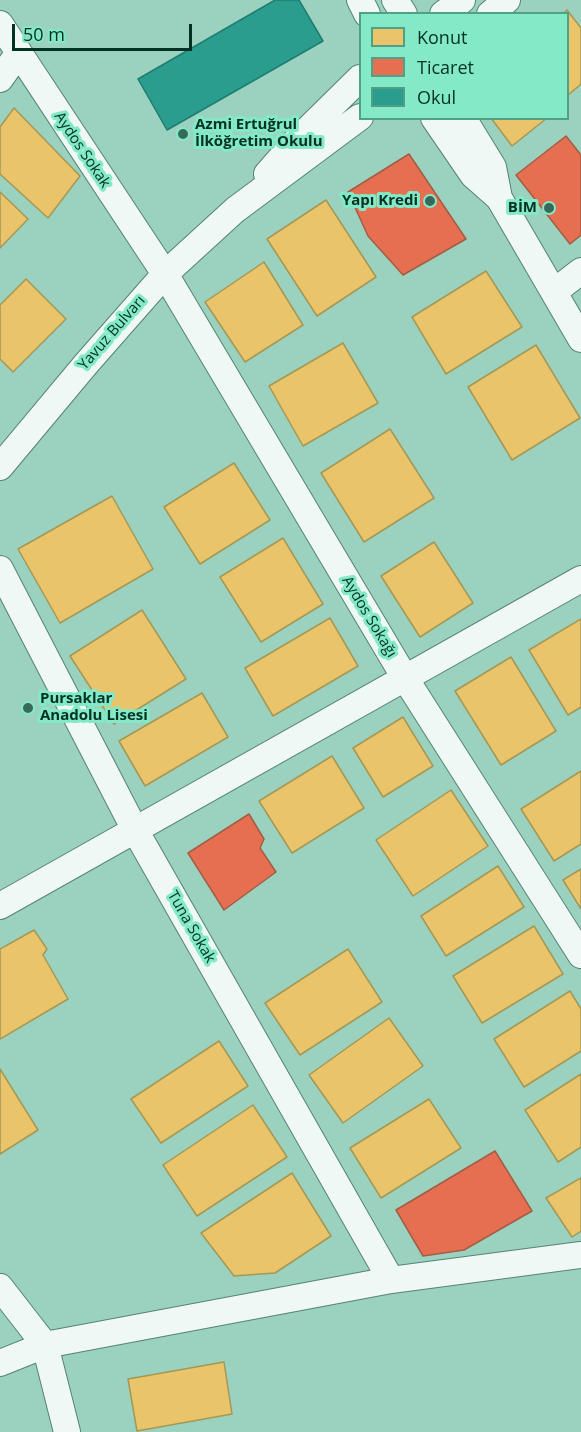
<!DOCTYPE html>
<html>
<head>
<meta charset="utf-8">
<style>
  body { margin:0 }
  #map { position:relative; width:581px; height:1432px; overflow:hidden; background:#9ad2bf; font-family:"Open Sans",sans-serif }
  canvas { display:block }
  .legend { position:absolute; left:359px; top:12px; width:210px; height:108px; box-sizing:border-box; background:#83e9c6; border:2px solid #50a086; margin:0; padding:8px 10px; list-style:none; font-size:18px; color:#033225 }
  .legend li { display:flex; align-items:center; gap:12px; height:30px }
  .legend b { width:30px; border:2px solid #50a086 }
  .scale { position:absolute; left:12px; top:24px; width:180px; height:27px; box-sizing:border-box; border:3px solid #033225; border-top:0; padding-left:8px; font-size:18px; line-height:21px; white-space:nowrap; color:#033225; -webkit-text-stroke:4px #83e9c6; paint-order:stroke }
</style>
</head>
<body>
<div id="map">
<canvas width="581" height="1432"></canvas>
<ul class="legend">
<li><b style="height:16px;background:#e9c46a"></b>Konut</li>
<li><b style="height:16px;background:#e76f51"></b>Ticaret</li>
<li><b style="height:16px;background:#2a9d8f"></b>Okul</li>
</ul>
<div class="scale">50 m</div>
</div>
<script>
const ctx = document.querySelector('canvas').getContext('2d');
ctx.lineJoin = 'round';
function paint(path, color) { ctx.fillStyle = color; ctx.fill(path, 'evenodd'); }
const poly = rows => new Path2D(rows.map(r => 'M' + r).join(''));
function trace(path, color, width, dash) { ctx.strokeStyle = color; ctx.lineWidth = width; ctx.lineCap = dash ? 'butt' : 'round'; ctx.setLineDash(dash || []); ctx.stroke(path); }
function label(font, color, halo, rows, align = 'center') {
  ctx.font = font + ' "Open Sans",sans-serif'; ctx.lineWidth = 6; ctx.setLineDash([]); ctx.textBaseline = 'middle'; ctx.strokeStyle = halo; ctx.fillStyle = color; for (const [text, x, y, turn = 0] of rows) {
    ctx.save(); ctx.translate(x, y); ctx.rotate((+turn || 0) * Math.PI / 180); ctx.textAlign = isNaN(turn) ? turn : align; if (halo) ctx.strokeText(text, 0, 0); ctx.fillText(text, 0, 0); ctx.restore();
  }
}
const homes = poly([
  [567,10,581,28,581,84,568,95,568,14,563,14,567,10],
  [14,108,80,176,48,218,0,174,0,127,14,108],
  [491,118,547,118,512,146,491,118],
  [0,192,28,219,0,248,0,192],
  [326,200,376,277,317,316,267,239,326,200],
  [264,262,303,325,245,362,205,302,264,262],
  [486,271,522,327,446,374,412,317,486,271],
  [26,279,66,319,13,372,0,359,0,305,26,279],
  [343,343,378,403,303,446,269,386,343,343],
  [536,345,580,418,512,460,468,387,536,345],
  [390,429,434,498,364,542,321,473,390,429],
  [234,463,270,520,200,564,164,507,234,463],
  [112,496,153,569,60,623,18,549,112,496],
  [283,538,323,604,261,642,220,577,283,538],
  [434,542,473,603,420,637,381,576,434,542],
  [142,610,186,679,114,724,70,656,142,610],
  [330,618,358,666,273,716,245,668,330,618],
  [581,619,581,707,568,715,529,650,581,619],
  [511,657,556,731,501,765,455,691,511,657],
  [202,693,228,737,145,786,119,741,202,693],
  [403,717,433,766,383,797,353,748,403,717],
  [332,756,364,808,292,853,259,801,332,756],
  [581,771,581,844,554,861,521,809,581,771],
  [451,790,488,846,413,896,376,840,451,790],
  [498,866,524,907,446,956,421,916,498,866],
  [581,869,581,909,563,880,581,869],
  [534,926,563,974,482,1023,453,976,534,926],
  [34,930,47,949,43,955,68,999,0,1039,0,949,34,930],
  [348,949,382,1002,300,1055,265,1003,348,949],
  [570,991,581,1009,581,1051,524,1087,494,1039,570,991],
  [389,1018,423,1066,343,1123,309,1075,389,1018],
  [219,1041,248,1086,161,1143,131,1099,219,1041],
  [0,1069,38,1130,0,1154,0,1069],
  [581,1074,581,1147,558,1162,525,1110,581,1074],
  [429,1099,461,1148,381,1198,350,1148,429,1099],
  [253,1105,287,1157,197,1216,163,1165,253,1105],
  [292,1173,331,1236,275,1273,234,1276,201,1233,292,1173],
  [581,1178,581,1231,572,1237,546,1198,581,1178],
  [224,1362,232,1414,137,1431,128,1379,224,1362]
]);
const shops = poly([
  [566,136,581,155,581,235,570,244,516,175,566,136],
  [409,154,466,239,403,275,368,236,348,192,409,154],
  [249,814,264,839,260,848,276,872,224,910,188,853,249,814],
  [495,1151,532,1211,464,1250,423,1256,396,1210,495,1151]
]);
const schools = poly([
  [275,0,299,0,323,41,167,130,138,79,275,0]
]);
const minor = poly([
  [360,0,367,14],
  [395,0,404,14],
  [443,14,462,0],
  [490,14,507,0],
  [0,24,165,274,405,678,581,955],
  [0,79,18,54],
  [434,118,473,175,499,198,493,167,463,118],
  [267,174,295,142,360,78],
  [499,198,581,339],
  [554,292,581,271],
  [0,467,86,364,165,274,235,210,360,117],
  [0,569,135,830,391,1280],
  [0,906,581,579],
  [0,1287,45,1345,67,1432],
  [0,1363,45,1345,391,1280,581,1255]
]);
const markers = [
  [183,134,6,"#386a5b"],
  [430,201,6,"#386a5b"],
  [549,208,6,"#386a5b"],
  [28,708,6,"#386a5b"]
];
const poiNames = [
  ["Azmi Ertuğrul",195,125],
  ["İlköğretim Okulu",195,142],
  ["Yapı Kredi",418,201,"right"],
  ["BİM",537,208,"right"],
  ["Pursaklar",40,699],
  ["Anadolu Lisesi",40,716]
];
const streetNames = [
  ["Aydos Sokak",82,150,56],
  ["Yavuz Bulvarı",112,333,-49],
  ["Aydos Sokağı",369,617,59],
  ["Tuna Sokak",191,927,60]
];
paint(homes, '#e9c46a');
trace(homes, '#a49855', 1.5);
paint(shops, '#e76f51');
trace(shops, '#a35d44', 1.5);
paint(schools, '#2a9d8f');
trace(schools, '#1e7d6f', 1.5);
trace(minor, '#568275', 28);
trace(minor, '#f0f8f5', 26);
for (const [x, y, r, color] of markers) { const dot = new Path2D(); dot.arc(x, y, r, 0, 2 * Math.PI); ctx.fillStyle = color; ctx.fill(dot); trace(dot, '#83e9c6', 2); }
label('bold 15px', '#033225', '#83e9c6', poiNames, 'left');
label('15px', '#033225', '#83e9c6', streetNames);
</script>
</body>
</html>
